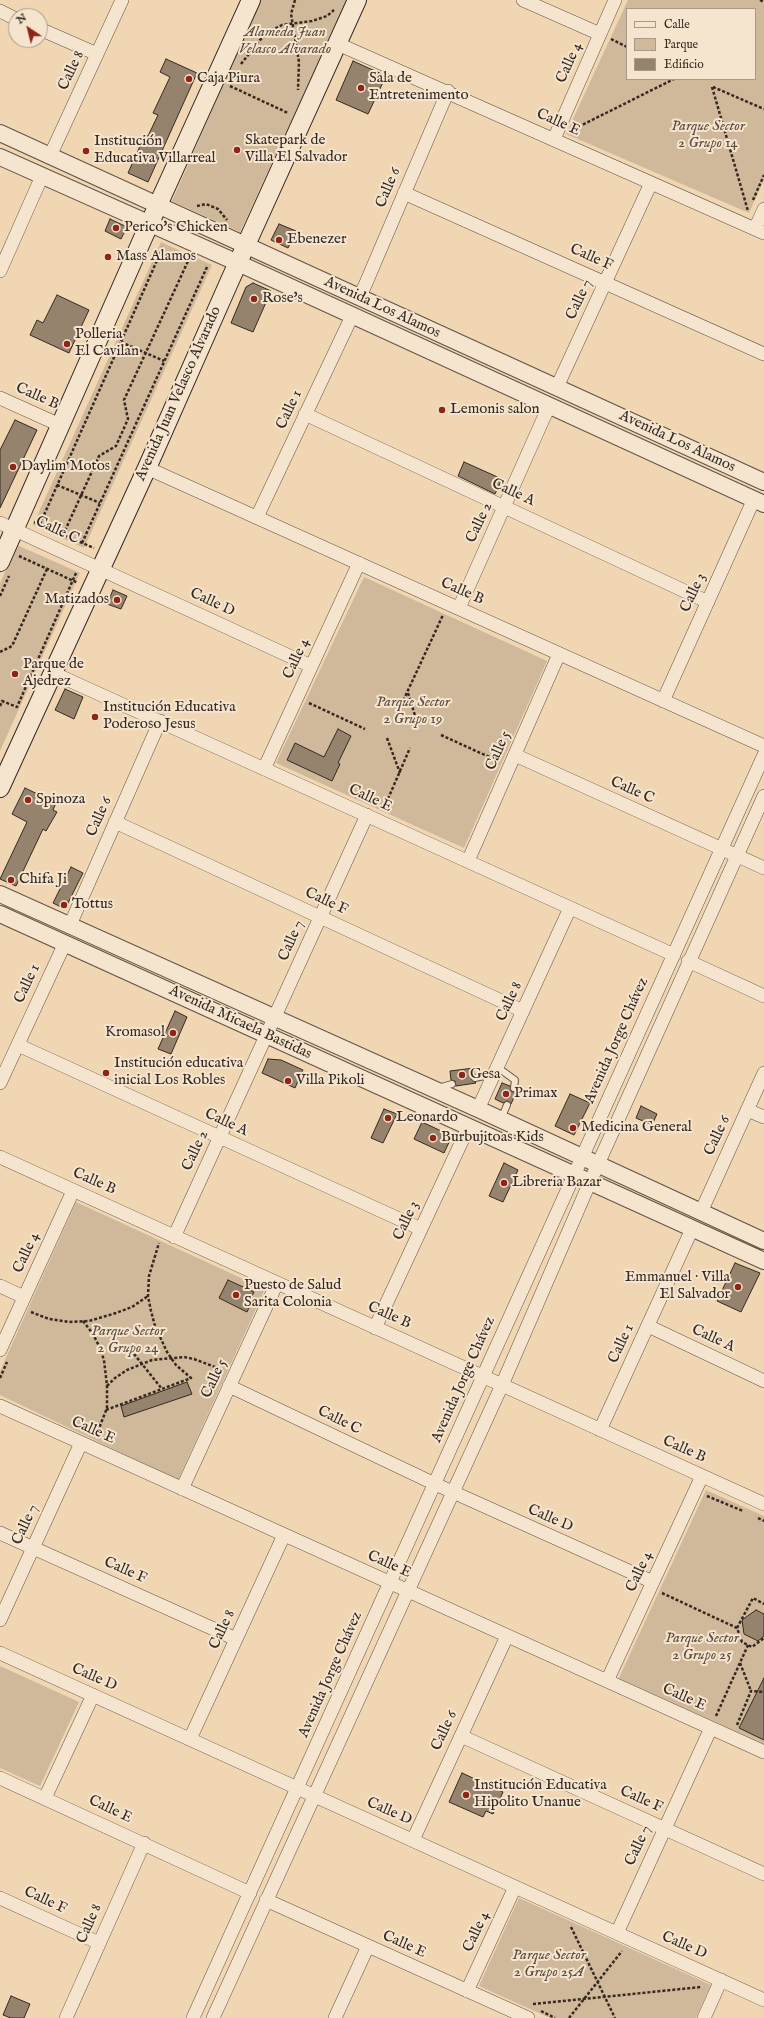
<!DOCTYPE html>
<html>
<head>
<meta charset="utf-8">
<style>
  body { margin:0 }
  #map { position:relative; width:764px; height:2018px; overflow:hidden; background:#f0d6b3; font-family:"IM FELL English",serif }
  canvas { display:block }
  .legend { position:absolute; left:626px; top:8px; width:130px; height:72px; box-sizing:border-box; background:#f5e4ce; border:1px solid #a89989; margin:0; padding:5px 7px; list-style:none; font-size:12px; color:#352922 }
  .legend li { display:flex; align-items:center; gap:8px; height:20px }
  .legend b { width:20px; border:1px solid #a89989 }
  .north { position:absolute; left:8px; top:8px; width:40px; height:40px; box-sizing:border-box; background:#f5e4ce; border:1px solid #a89989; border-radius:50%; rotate:325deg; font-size:11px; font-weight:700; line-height:16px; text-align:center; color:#352922 }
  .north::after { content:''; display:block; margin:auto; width:14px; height:18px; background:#8f2418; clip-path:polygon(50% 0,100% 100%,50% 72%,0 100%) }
</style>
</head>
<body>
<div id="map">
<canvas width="764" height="2018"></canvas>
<ul class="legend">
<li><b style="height:5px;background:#f5e4ce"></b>Calle</li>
<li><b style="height:11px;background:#d0b99a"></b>Parque</li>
<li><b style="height:11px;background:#96836d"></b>Edificio</li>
</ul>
<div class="north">N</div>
</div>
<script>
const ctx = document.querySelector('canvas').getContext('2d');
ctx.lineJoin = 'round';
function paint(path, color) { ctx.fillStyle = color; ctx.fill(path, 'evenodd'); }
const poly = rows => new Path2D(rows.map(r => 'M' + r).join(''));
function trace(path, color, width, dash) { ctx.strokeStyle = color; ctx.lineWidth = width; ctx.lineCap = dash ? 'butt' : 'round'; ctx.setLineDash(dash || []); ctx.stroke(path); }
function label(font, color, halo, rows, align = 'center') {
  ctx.font = font + ' "IM FELL English",serif'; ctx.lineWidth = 4; ctx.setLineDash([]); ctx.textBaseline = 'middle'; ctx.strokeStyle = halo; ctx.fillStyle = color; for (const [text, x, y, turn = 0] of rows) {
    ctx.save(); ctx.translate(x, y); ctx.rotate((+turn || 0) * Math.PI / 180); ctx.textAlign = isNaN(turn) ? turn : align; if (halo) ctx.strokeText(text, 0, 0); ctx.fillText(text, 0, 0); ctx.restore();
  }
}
const green = poly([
  [261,0,347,0,240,232,172,201],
  [628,0,764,0,764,180,749,213,566,134],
  [627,9,755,9,755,79,627,79],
  [161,242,212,265,84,548,33,525],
  [17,545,80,573,0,751,0,583],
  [364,577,547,661,464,848,276,763],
  [76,1202,265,1289,178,1480,0,1395,0,1371],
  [706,1490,764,1516,764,1745,618,1680],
  [0,1666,79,1702,40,1786,0,1768],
  [519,1898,711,1985,696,2018,550,2018,479,1986]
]);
const building = poly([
  [166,59,197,73,148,182,128,173,145,135,148,136,158,115,153,113,170,77,160,72,166,59],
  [353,61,386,76,368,114,336,100,353,61],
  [110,219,127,227,121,239,105,231,110,219],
  [279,224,296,231,288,248,271,240,279,224],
  [253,283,271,291,253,332,231,323,246,287,253,283],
  [57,295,89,310,69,353,30,335,37,320,43,323,57,295],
  [15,420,37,430,0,508,0,450,15,420],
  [464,462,502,479,495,494,458,476,464,462],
  [113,590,127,596,121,609,107,604,113,590],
  [65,689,83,697,74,719,55,710,65,689],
  [338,729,351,736,338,763,340,764,332,781,287,760,295,743,324,757,338,729],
  [25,788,56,803,53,810,57,812,46,831,43,829,16,886,0,879,27,822,12,814,25,788],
  [71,867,83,873,65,909,53,903,71,867],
  [175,1011,187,1017,171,1054,158,1049,175,1011],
  [268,1059,281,1060,303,1070,295,1088,262,1073,268,1059],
  [474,1068,474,1074,471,1079,476,1083,456,1086,455,1081,451,1080,450,1071,474,1068],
  [502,1083,510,1086,512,1092,517,1091,511,1104,508,1101,503,1103,495,1099,502,1083],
  [570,1094,590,1103,574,1135,555,1126,570,1094],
  [641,1106,657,1114,652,1125,636,1118,641,1106],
  [384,1109,397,1114,383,1143,371,1138,384,1109],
  [422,1122,452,1136,444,1153,414,1139,422,1122],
  [504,1163,518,1170,503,1202,489,1196,504,1163],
  [735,1263,760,1273,741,1312,717,1301,735,1263],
  [228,1280,254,1292,250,1300,252,1301,247,1312,219,1298,228,1280],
  [187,1382,192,1394,124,1417,121,1406,187,1382],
  [756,1610,764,1614,764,1636,758,1641,744,1634,742,1620,756,1610],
  [764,1678,764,1740,739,1728,764,1678],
  [462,1773,503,1792,493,1814,486,1811,483,1817,449,1802,462,1773],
  [11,1996,30,2004,24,2018,11,2018,3,2015,11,1996]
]);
const path = poly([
  [295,0,291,14,299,62,298,90],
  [760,0,764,2],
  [611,39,627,47],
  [241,64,260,40,270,31,282,25,312,21,327,16,334,10],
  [230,86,288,113],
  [712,87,748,211],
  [713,87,764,109],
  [574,129,674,79],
  [753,200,764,175],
  [197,206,206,204,218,209,227,220],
  [121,342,164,361],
  [57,485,100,503],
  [34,522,94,548],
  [40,524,163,247],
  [63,535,99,456,116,446,128,419,124,400,189,259],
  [82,543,207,267],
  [19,556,78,583],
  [0,596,9,576],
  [0,652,12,646,47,569],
  [408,693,418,725],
  [309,703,365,729],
  [0,706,2,701,17,707,76,573],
  [397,714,443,615],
  [441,735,498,761],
  [387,738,400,773],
  [384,808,410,748],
  [31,1312,49,1319,69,1322,89,1321,116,1313,132,1307,148,1296],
  [83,1321,93,1334,99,1346,104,1360,107,1386,107,1408,96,1436],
  [134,1354,162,1389],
  [0,1378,7,1362],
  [107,1386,115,1378,127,1370,152,1360,184,1357,194,1359,223,1370],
  [106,1410,191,1378,176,1365,167,1352,155,1326,151,1311,148,1296,149,1276,159,1243],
  [707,1496,743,1511],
  [758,1518,764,1521],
  [662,1593,737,1628,742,1642,752,1647,764,1638],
  [737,1628,753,1598,764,1604],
  [740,1663,751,1691],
  [716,1716,748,1645],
  [737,1725,751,1691,764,1692],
  [571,1927,615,2018],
  [533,2004,701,1987],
  [541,2011,555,2018],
  [569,2018,622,1951]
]);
const service = poly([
  [497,1067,515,1080,514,1088],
  [475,1078,493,1074],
  [438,1088,452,1084],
  [501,1119,507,1105]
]);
const minor = poly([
  [523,0,600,34],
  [0,11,16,19],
  [40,29,97,54],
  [338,44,764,233],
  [554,139,615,0],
  [50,156,122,0],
  [404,193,764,354],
  [755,229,764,209],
  [0,271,42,176],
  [360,297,448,91],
  [557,387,651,183],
  [0,398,62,426],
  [305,414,708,602],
  [147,468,764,746],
  [257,517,352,316],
  [0,523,311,666],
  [459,608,549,406],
  [53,673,674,955],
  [663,701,754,499],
  [515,755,764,868],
  [264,769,359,563],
  [115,822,523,1011],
  [468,861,559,654],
  [70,925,160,721],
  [688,961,764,996],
  [18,1045,421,1229],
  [0,1083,65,943],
  [478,1109,570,908],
  [747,1110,764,1117],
  [0,1157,764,1504],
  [701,1212,764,1073],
  [174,1237,367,815],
  [0,1286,24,1297],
  [648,1326,764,1381],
  [375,1328,468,1128],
  [0,1350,73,1191],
  [229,1386,435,1484,653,1582],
  [0,1406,764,1752],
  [600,1430,692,1229],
  [182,1489,277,1283],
  [0,1533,236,1639],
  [0,1620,81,1443],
  [0,1653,764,2000],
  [607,1681,702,1476],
  [461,1736,764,1874],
  [190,1739,284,1535],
  [0,1778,250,1893],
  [45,1798,93,1695],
  [413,1840,507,1636],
  [0,1898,99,1943],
  [266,1900,528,2018],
  [617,1933,711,1728],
  [467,1991,515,1887],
  [66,2018,144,1843],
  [193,2018,764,755],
  [213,2018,502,1385,590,1182,764,796],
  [335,2018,368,1946],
  [704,2018,721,1980]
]);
const tertiary = poly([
  [0,133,764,482],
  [0,157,238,263,764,504],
  [0,894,478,1109,764,1241],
  [0,914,764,1261]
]);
const secondary = poly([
  [0,562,143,238,251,0],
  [0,788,147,468,231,278,357,0]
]);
const markers = [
  [189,79,4,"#8f2418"],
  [361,88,4,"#8f2418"],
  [237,150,4,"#8f2418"],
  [86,151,4,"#8f2418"],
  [116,228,4,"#8f2418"],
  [279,240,4,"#8f2418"],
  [108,257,4,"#8f2418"],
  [254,299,4,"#8f2418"],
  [67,344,4,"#8f2418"],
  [442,410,4,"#8f2418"],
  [13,467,4,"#8f2418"],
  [117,600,4,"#8f2418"],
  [15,674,4,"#8f2418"],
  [95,717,4,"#8f2418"],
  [28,800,4,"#8f2418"],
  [11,880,4,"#8f2418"],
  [64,905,4,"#8f2418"],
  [173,1033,4,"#8f2418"],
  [106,1073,4,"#8f2418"],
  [462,1075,4,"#8f2418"],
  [288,1081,4,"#8f2418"],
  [506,1094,4,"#8f2418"],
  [388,1118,4,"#8f2418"],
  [573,1128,4,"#8f2418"],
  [433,1138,4,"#8f2418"],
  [504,1183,4,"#8f2418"],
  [738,1287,4,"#8f2418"],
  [236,1295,4,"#8f2418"],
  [466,1795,4,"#8f2418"]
];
const parkNames = [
  ["Alameda Juan",285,33],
  ["Velasco Alvarado",285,50],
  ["Parque Sector",708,127],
  ["2 Grupo 14",708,144],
  ["Parque Sector",413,703],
  ["2 Grupo 19",413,720],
  ["Parque Sector",128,1332],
  ["2 Grupo 24",128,1349],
  ["Parque Sector",702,1639],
  ["2 Grupo 25",702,1656],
  ["Parque Sector",549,1956],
  ["2 Grupo 25A",549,1973]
];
const streetNames = [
  ["Calle 4",570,63,-66],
  ["Calle 8",72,71,-65],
  ["Calle E",558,123,24],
  ["Calle 6",389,188,-67],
  ["Calle F",591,258,24],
  ["Calle 7",580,300,-65],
  ["Avenida Los Alamos",382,308,25],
  ["Avenida Juan Velasco Alvarado",179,394,-66],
  ["Calle B",37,397,24],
  ["Calle 1",290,410,-65],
  ["Avenida Los Alamos",677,442,25],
  ["Calle A",513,493,25],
  ["Calle 2",480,523,-65],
  ["Calle C",57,531,25],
  ["Calle B",462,592,24],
  ["Calle 3",694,593,-65],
  ["Calle D",212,603,25],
  ["Calle 4",297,659,-65],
  ["Calle 5",499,751,-66],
  ["Calle C",632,791,24],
  ["Calle E",370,799,25],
  ["Calle 6",100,817,-66],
  ["Calle F",326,902,25],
  ["Calle 7",292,941,-66],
  ["Calle 1",28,984,-65],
  ["Calle 8",510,1002,-65],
  ["Avenida Micaela Bastidas",240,1023,25],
  ["Avenida Jorge Chávez",617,1041,-66],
  ["Calle A",226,1123,25],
  ["Calle 6",718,1136,-65],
  ["Calle 2",196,1151,-65],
  ["Calle B",94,1182,24],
  ["Calle 3",407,1221,-65],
  ["Calle 4",27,1253,-65],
  ["Calle B",389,1316,24],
  ["Calle A",713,1339,25],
  ["Calle 1",622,1344,-65],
  ["Calle 5",215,1379,-65],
  ["Avenida Jorge Chávez",464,1380,-66],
  ["Calle C",339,1421,26],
  ["Calle E",93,1431,24],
  ["Calle B",684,1450,24],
  ["Calle D",550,1519,24],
  ["Calle 7",26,1525,-65],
  ["Calle E",389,1565,24],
  ["Calle F",125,1571,24],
  ["Calle 4",640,1572,-65],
  ["Calle 8",223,1630,-65],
  ["Avenida Jorge Chávez",331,1675,-66],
  ["Calle D",94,1678,24],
  ["Calle E",684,1698,24],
  ["Calle 6",445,1731,-65],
  ["Calle F",641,1800,24],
  ["Calle E",110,1810,25],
  ["Calle D",389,1812,24],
  ["Calle 7",639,1846,-65],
  ["Calle F",45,1901,25],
  ["Calle 8",90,1924,-66],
  ["Calle 4",477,1932,-65],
  ["Calle E",404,1945,24],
  ["Calle D",684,1946,24]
];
const poiNames = [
  ["Caja Piura",197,79],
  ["Sala de",369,79],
  ["Entretenimento",369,96],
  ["Skatepark de",245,141],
  ["Villa El Salvador",245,158],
  ["Institución",94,142],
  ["Educativa Villarreal",94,159],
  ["Perico's Chicken",124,228],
  ["Ebenezer",287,240],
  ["Mass Alamos",116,257],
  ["Rose's",262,299],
  ["Polleria",75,335],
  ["El Cavilan",75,352],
  ["Lemonis salon",450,410],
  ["Daylim Motos",21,467],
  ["Matizados",109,600,"right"],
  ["Parque de",23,665],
  ["Ajedrez",23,682],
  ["Institución Educativa",103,708],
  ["Poderoso Jesus",103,725],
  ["Spinoza",36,800],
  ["Chifa Ji",19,880],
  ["Tottus",72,905],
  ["Kromasol",165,1033,"right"],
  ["Institución educativa",114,1064],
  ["inicial Los Robles",114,1081],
  ["Gesa",470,1075],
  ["Villa Pikoli",296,1081],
  ["Primax",514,1094],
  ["Leonardo",396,1118],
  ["Medicina General",581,1128],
  ["Burbujitoas Kids",441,1138],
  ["Libreria Bazar",512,1183],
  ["Emmanuel · Villa",730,1278,"right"],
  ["El Salvador",730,1295,"right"],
  ["Puesto de Salud",244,1286],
  ["Sarita Colonia",244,1303],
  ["Institución Educativa",474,1786],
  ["Hipolito Unanue",474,1803]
];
paint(green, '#d0b99a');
paint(building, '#96836d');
trace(building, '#352922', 1);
trace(service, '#645446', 8);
trace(minor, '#645446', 14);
trace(tertiary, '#645446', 18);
trace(secondary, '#352922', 20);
trace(path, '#352922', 2.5, [3, 2]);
trace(service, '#f5e4ce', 6);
trace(minor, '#f5e4ce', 13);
trace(tertiary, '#f5e4ce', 16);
trace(secondary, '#f5e4ce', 18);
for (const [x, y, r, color] of markers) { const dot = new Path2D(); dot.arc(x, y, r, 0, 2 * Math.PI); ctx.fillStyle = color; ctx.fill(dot); trace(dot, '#f5e4ce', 1.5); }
label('italic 15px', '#5c4d40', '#f5e4ce', parkNames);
label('15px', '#352922', '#f5e4ce', streetNames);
label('15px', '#352922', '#f5e4ce', poiNames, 'left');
</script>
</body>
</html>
